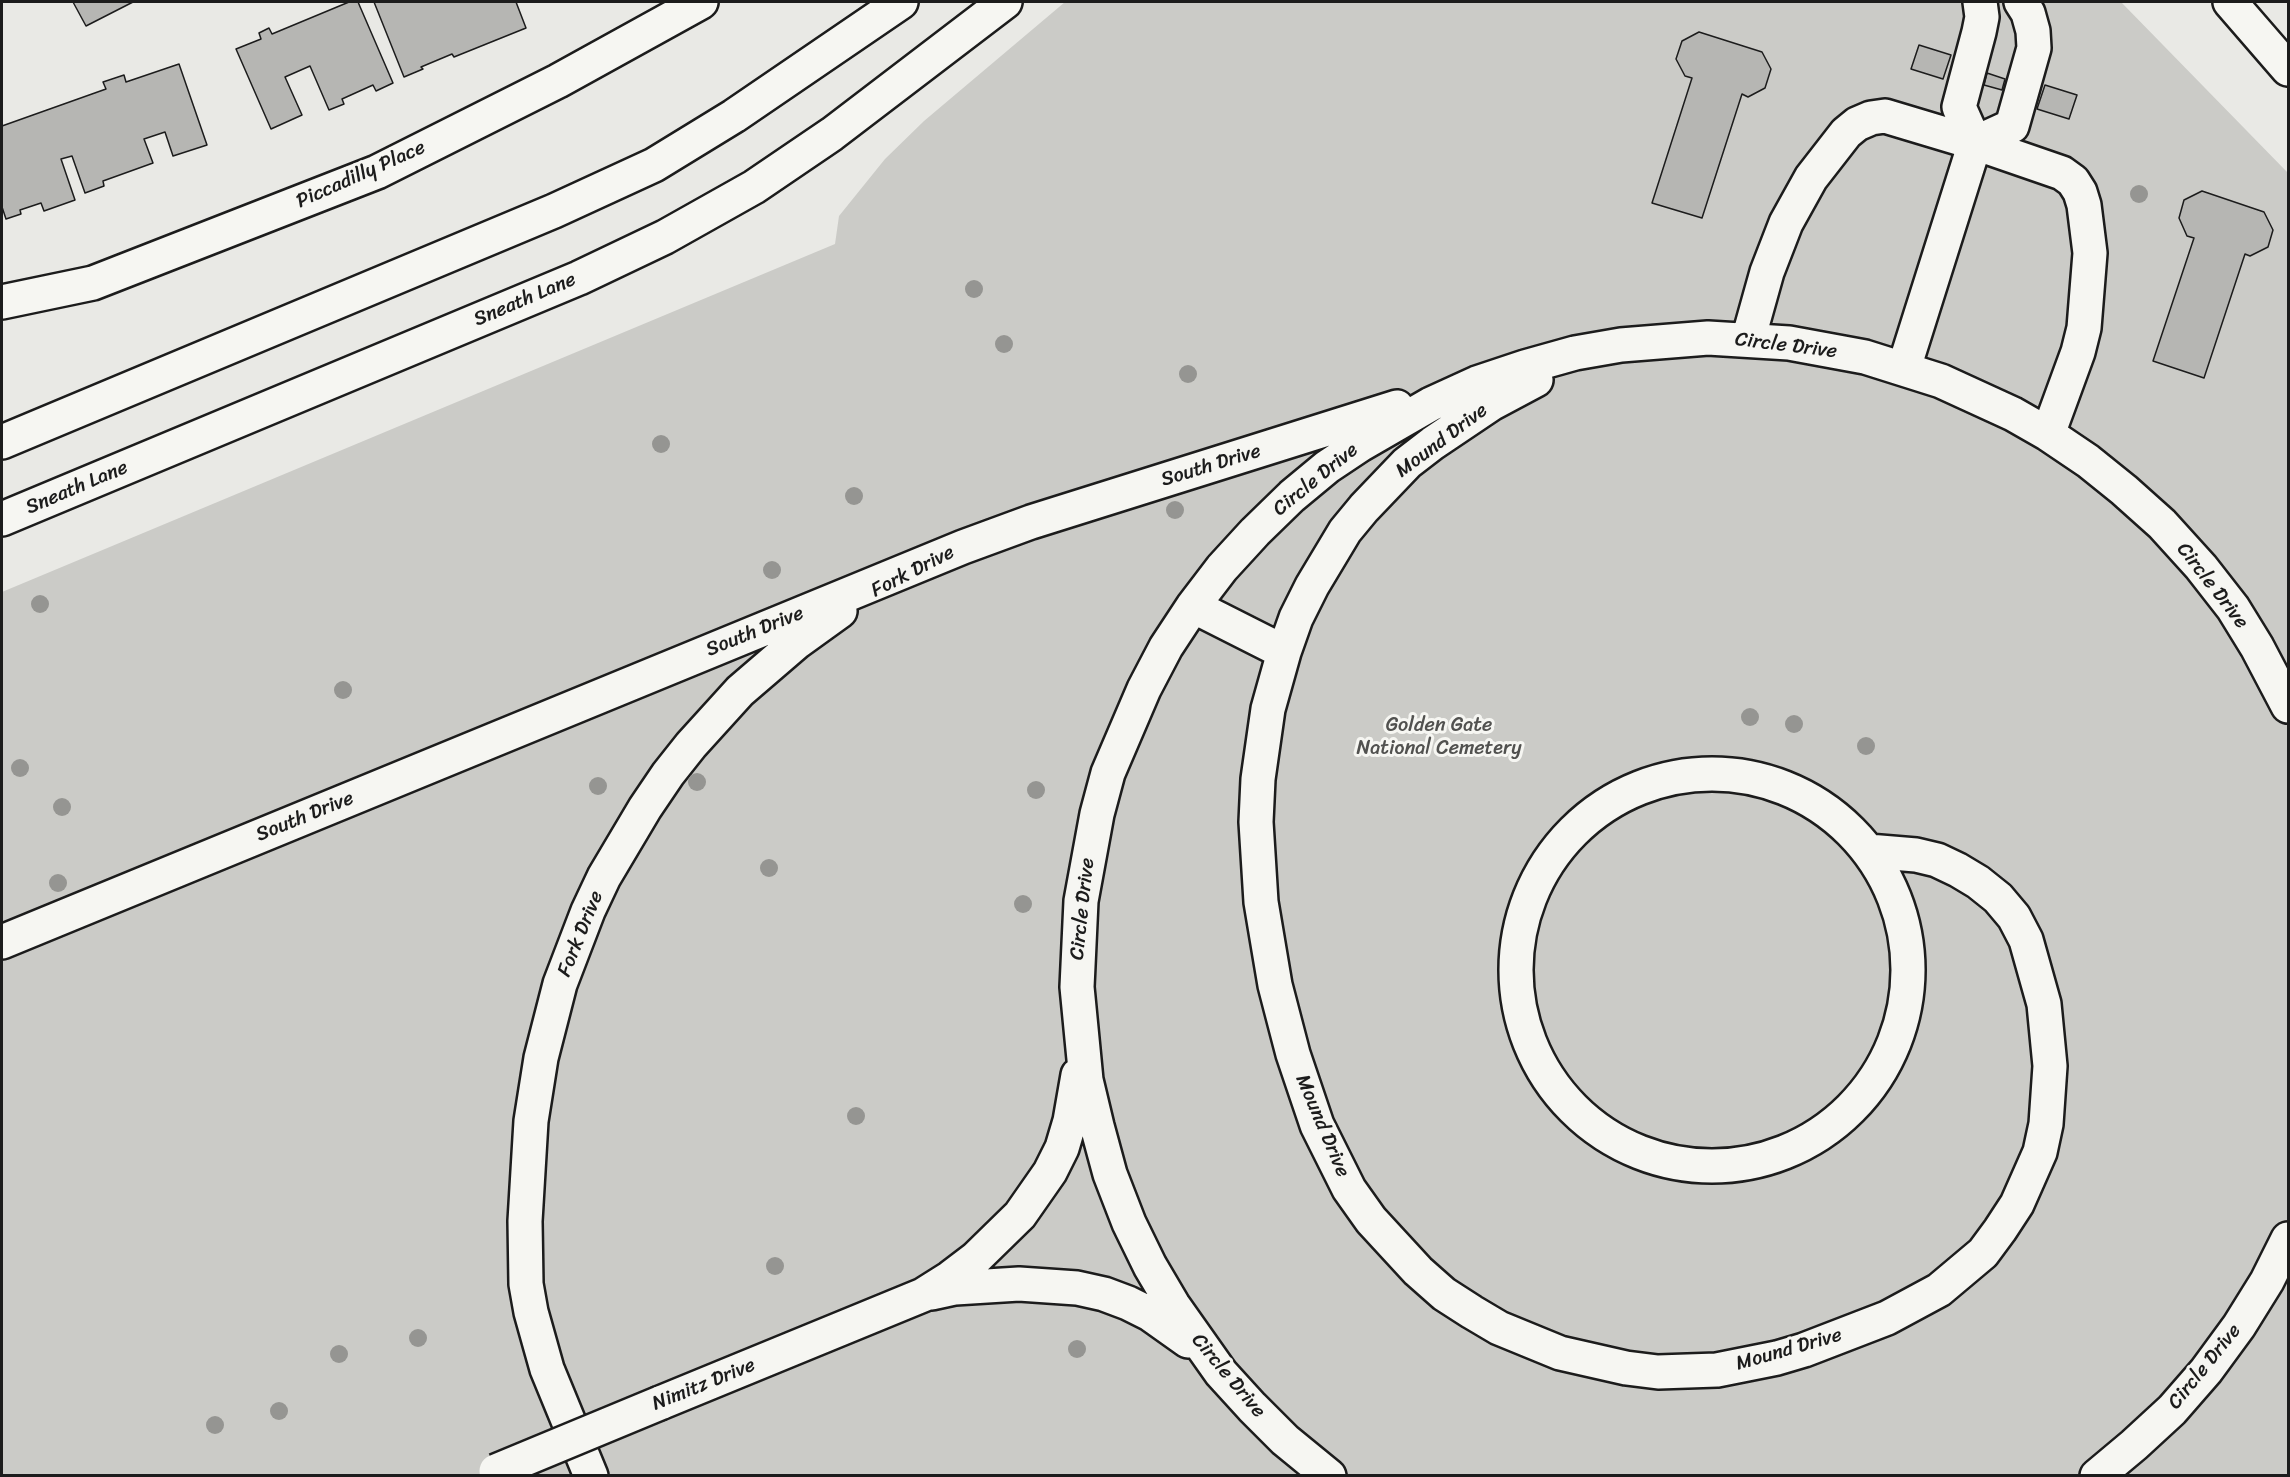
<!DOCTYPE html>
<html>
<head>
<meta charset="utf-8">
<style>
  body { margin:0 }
  #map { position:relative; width:2290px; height:1477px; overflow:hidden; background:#e9e9e5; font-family:Sriracha,sans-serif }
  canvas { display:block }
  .frame { position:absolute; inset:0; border:3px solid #1c1c1c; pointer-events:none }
</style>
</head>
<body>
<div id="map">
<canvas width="2290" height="1477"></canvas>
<div class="frame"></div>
</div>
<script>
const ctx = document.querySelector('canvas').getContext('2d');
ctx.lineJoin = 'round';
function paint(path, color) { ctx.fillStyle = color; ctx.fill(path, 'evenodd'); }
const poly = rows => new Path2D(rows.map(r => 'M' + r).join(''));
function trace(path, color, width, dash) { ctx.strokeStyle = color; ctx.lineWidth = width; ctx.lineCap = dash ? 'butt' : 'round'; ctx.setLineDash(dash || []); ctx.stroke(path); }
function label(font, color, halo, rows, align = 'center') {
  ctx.font = font + ' Sriracha,sans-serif'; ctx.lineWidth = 6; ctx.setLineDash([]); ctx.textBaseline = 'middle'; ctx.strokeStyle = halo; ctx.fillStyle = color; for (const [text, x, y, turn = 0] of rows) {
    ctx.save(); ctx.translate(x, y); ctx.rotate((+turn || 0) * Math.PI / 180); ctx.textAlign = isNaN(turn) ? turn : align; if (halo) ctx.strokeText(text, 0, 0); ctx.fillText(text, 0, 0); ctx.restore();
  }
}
const green = poly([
  [1065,2,2121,2,2288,173,2288,1475,2,1476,2,592,835,244,839,216,885,159,924,121]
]);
const building = poly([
  [73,2,133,2,86,26,73,2],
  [349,2,358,2,393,83,376,91,373,85,342,99,344,104,329,110,310,66,285,77,302,115,271,129,236,49,261,39,259,33,269,28,272,34,349,2],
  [374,2,516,2,526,28,454,57,452,54,421,67,423,69,404,77,374,2],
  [1699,32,1762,52,1771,69,1765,88,1748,97,1742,94,1702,218,1652,203,1692,78,1685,76,1676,59,1682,41,1699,32],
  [1919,45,1951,55,1943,79,1911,69,1919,45],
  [179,64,207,145,173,156,165,132,144,139,153,163,103,181,104,186,85,193,72,156,61,159,75,200,44,211,41,203,20,210,21,214,6,219,2,207,2,126,106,89,103,82,124,75,126,82,179,64],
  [1987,73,2005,79,2002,90,1984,85,1987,73],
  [2045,85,2077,95,2069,119,2037,109,2045,85],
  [2202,191,2264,212,2273,230,2268,247,2250,256,2245,254,2204,378,2153,361,2194,238,2187,236,2179,218,2184,200,2202,191]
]);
const street = poly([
  [1975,143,2012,126,2034,48,2033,31,2028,13,2021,2],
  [2,302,93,283,377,172,558,81,701,2],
  [1748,340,1767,272,1786,223,1811,178,1846,133,1857,124,1871,118,1885,116,1975,143,2062,173,2073,181,2080,192,2084,205,2090,253,2084,328,2078,352,2048,434],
  [1904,368,1975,143,1959,107,1979,32,1982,17,1980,2],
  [1536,380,1491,404,1433,443,1407,463,1364,508,1345,531,1312,586,1296,618,1284,652,1268,709,1258,779,1256,822,1261,902,1275,985,1293,1054,1317,1125,1349,1189,1371,1220,1418,1271,1444,1294,1472,1312,1499,1328,1560,1353,1626,1368,1658,1372,1717,1370,1777,1358,1804,1350,1887,1318,1939,1290,1983,1253,2000,1230,2017,1204,2040,1152,2046,1124,2050,1066,2044,1004,2026,940,2014,917,1998,898,1978,882,1958,870,1937,860,1916,855,1868,851],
  [1193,606,1284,652],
  '1516 970a196 196 0 1 1 392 0a196 196 0 1 1-392 0Z',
  [2,942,963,547,1031,522,1397,407],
  [932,1293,955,1288,1019,1284,1077,1288,1104,1294,1128,1303,1150,1314,1188,1341],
  [660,1403,923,1295,950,1278,975,1259,1020,1215,1050,1172,1062,1148,1070,1121,1078,1075],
  [591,1476,547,1369,531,1312,526,1284,525,1221,531,1121,541,1058,560,984,588,911,604,877,645,808,668,774,691,745,740,691,797,642,840,611],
  [1329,1476,1285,1440,1252,1407,1221,1373,1173,1305,1150,1266,1129,1223,1110,1174,1097,1126,1086,1080,1077,987,1081,901,1097,814,1108,773,1144,689,1166,647,1193,606,1222,568,1255,532,1292,496,1327,467,1360,445,1431,404,1477,383,1525,367,1575,353,1621,345,1708,338,1789,343,1865,357,1941,381,2013,414,2048,434,2088,461,2124,490,2162,524,2201,567,2233,608,2257,647,2288,706],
  [2097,1476,2134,1445,2172,1410,2206,1371,2239,1326,2267,1281,2288,1239]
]);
const primary = poly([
  [2,442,554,211,654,165,734,116,901,2],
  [2,519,579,278,665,237,754,187,832,134,1005,2]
]);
const highway = poly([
  [2230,2,2288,69]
]);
const streetBridge = poly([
  [496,1471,660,1403]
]);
const trees = [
  [2139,194],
  [974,289],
  [1004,344],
  [1188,374],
  [661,444],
  [854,496],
  [1175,510],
  [772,570],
  [40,604],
  [343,690],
  [1750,717],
  [1794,724],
  [1866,746],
  [20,768],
  [697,782],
  [598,786],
  [1036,790],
  [62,807],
  [769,868],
  [58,883],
  [1023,904],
  [856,1116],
  [775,1266],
  [418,1338],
  [1077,1349],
  [339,1354],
  [279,1411],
  [215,1425]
];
const streetNames = [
  ["Piccadilly Place",361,175,-24],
  ["Sneath Lane",525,300,-23],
  ["Circle Drive",1786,346,7],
  ["Mound Drive",1442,441,-37],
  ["South Drive",1211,466,-17],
  ["Circle Drive",1316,480,-39],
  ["Sneath Lane",77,488,-23],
  ["Fork Drive",913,572,-27],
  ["Circle Drive",2212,586,52],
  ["South Drive",755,632,-22],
  ["South Drive",305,817,-22],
  ["Circle Drive",1083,909,-84],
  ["Fork Drive",581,934,-68],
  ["Mound Drive",1322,1126,67],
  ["Mound Drive",1789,1350,-16],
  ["Circle Drive",2205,1367,-51],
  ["Circle Drive",1228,1376,50],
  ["Nimitz Drive",704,1385,-22]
];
const parkNames = [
  ["Golden Gate",1439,726],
  ["National Cemetery",1439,749]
];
paint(green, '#cbcbc7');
paint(building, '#b6b6b3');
trace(building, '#1c1c1c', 1.5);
trace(street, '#1c1c1c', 38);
trace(primary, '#1c1c1c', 38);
trace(highway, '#1c1c1c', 38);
trace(street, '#f6f6f2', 33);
trace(primary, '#f6f6f2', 33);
trace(highway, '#f6f6f2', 33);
trace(streetBridge, '#1c1c1c', 38, []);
trace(streetBridge, '#f6f6f2', 33);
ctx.fillStyle = '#959592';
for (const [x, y] of trees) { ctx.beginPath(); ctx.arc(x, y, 9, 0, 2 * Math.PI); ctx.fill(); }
label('20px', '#1c1c1c', '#f6f6f2', streetNames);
label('20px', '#51514f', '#f6f6f2', parkNames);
</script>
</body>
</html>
